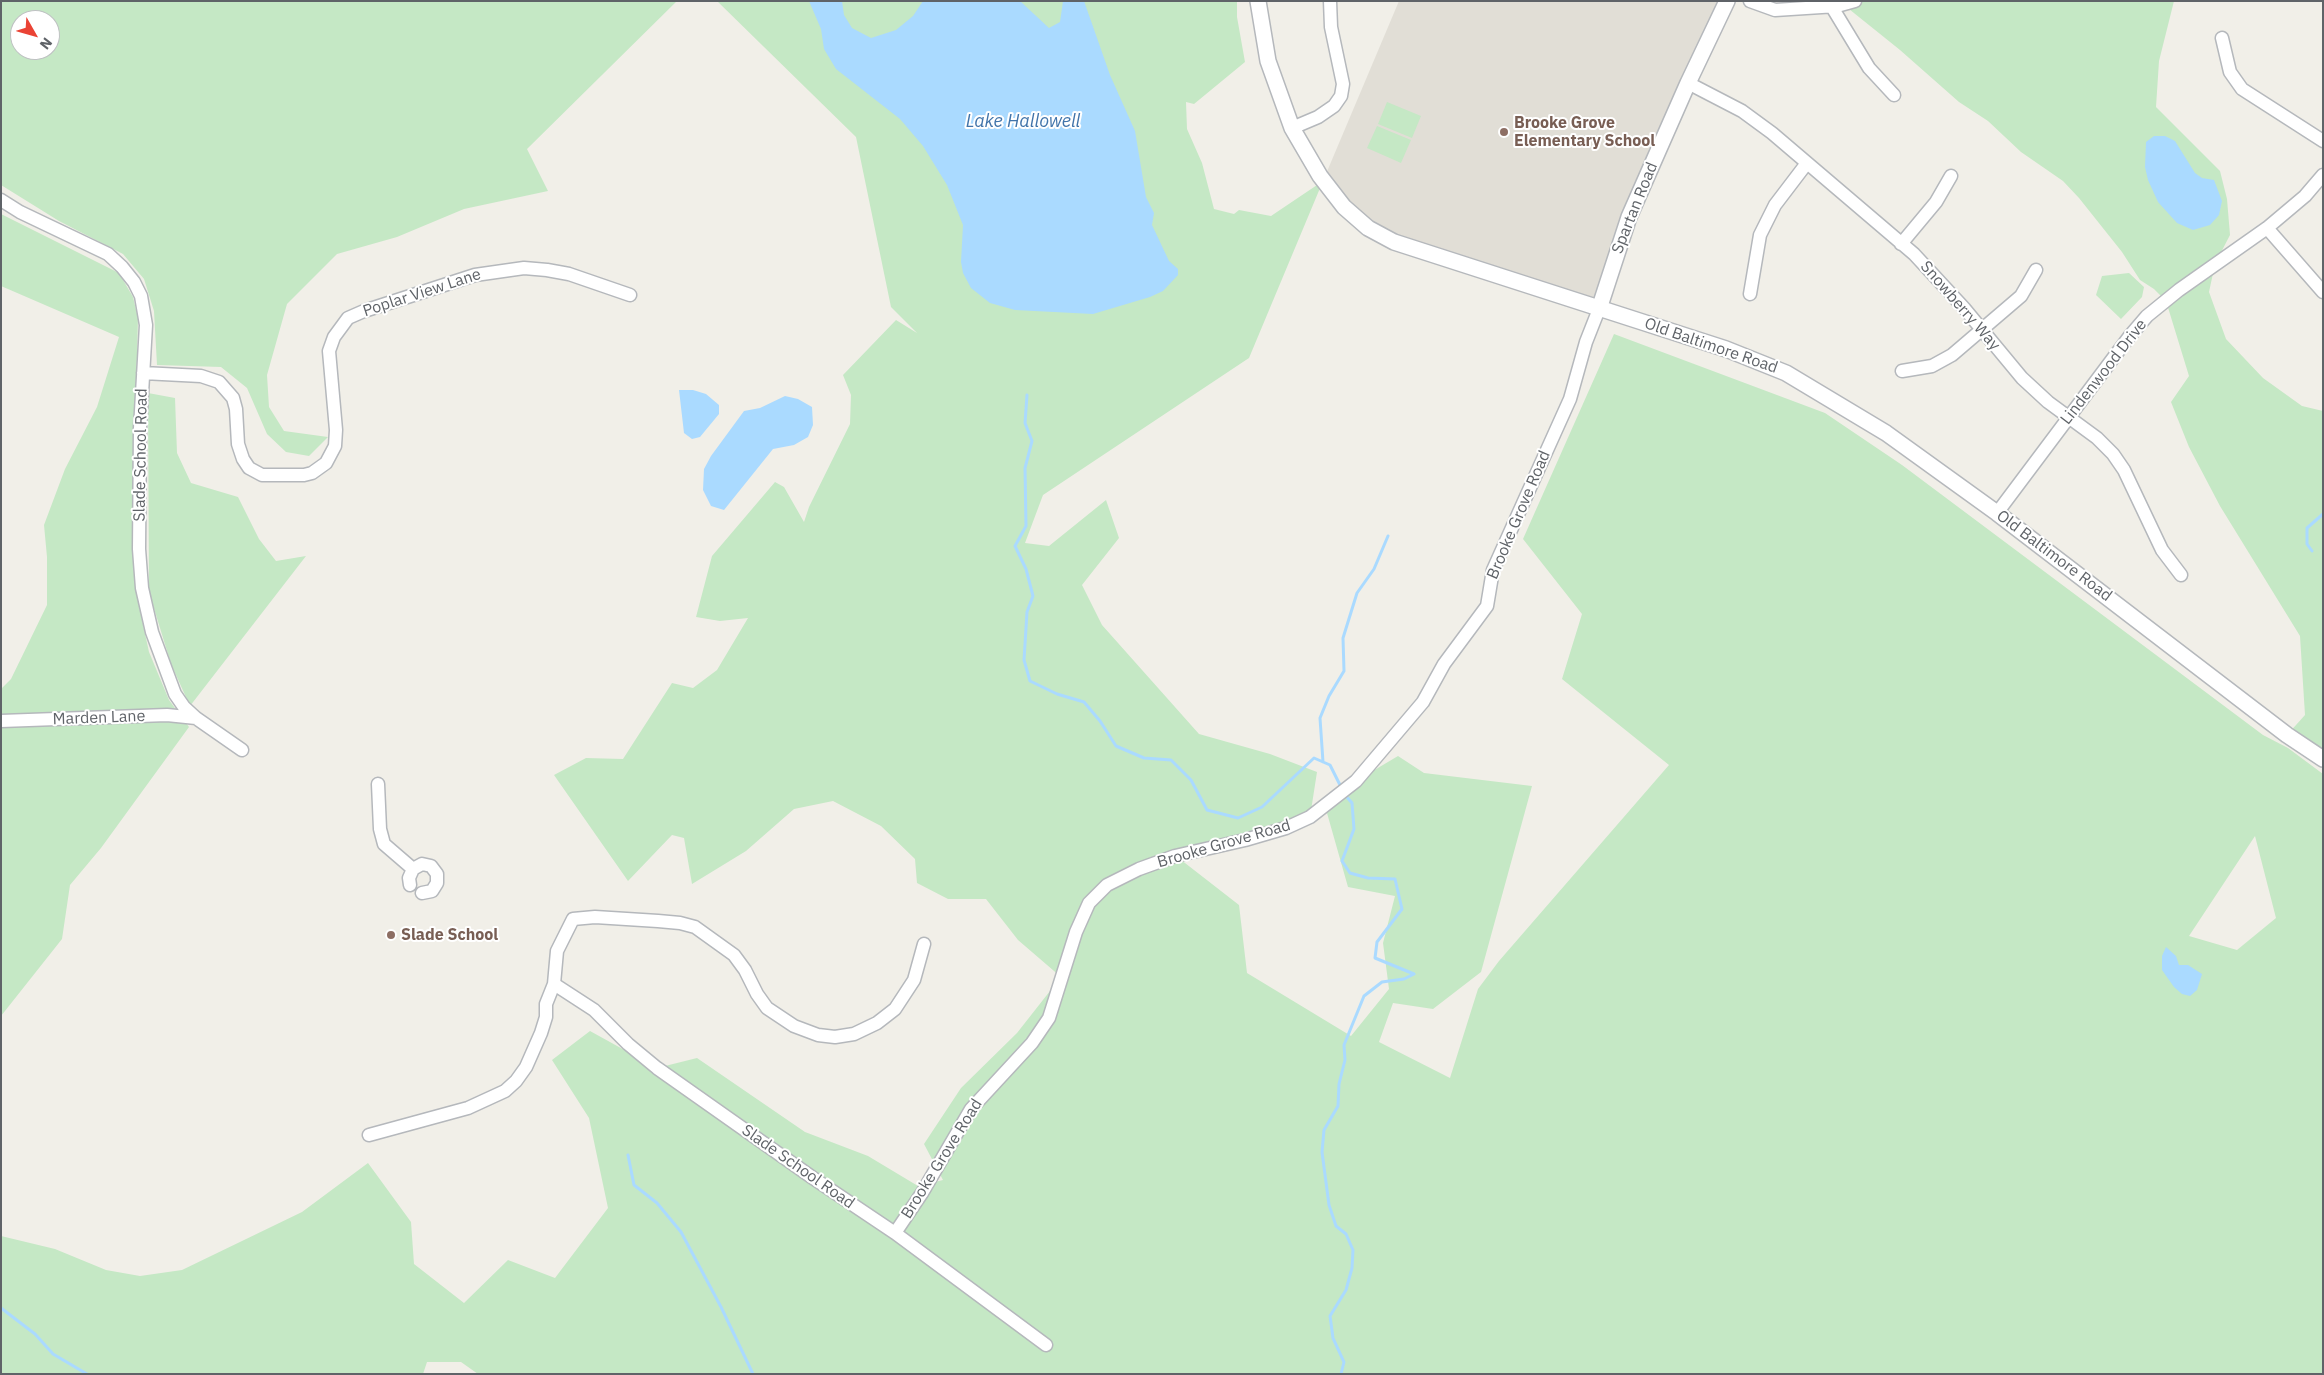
<!DOCTYPE html>
<html>
<head>
<meta charset="utf-8">
<style>
  body { margin:0 }
  #map { position:relative; width:2324px; height:1375px; overflow:hidden; background:#f1efe8; font-family:"IBM Plex Sans",sans-serif }
  canvas { display:block }
  .frame { position:absolute; inset:0; border:2px solid #5f6368; pointer-events:none }
  .north { position:absolute; left:10px; top:10px; width:50px; height:50px; box-sizing:border-box; background:#fff; border:1px solid #bfc1c3; border-radius:50%; rotate:128deg; font-size:14px; font-weight:700; line-height:20px; text-align:center; color:#5f6368 }
  .north::after { content:''; display:block; margin:auto; width:18px; height:22px; background:#ea4335; clip-path:polygon(50% 0,100% 100%,50% 72%,0 100%) }
</style>
</head>
<body>
<div id="map">
<canvas width="2324" height="1375"></canvas>
<div class="frame"></div>
<div class="north">N</div>
</div>
<script>
const ctx = document.querySelector('canvas').getContext('2d');
ctx.lineJoin = 'round';
function paint(path, color) { ctx.fillStyle = color; ctx.fill(path, 'evenodd'); }
const poly = rows => new Path2D(rows.map(r => 'M' + r).join(''));
function trace(path, color, width, dash) { ctx.strokeStyle = color; ctx.lineWidth = width; ctx.lineCap = dash ? 'butt' : 'round'; ctx.setLineDash(dash || []); ctx.stroke(path); }
function label(font, color, halo, rows, align = 'center') {
  ctx.font = font + ' "IBM Plex Sans",sans-serif'; ctx.lineWidth = 4; ctx.setLineDash([]); ctx.textBaseline = 'middle'; ctx.strokeStyle = halo; ctx.fillStyle = color; for (const [text, x, y, turn = 0] of rows) {
    ctx.save(); ctx.translate(x, y); ctx.rotate((+turn || 0) * Math.PI / 180); ctx.textAlign = isNaN(turn) ? turn : align; if (halo) ctx.strokeText(text, 0, 0); ctx.fillText(text, 0, 0); ctx.restore();
  }
}
const education = poly([
  [1399,1,1724,1,1599,309,1394,242,1323,181]
]);
const green = poly([
  [1,1,677,1,527,149,548,191,464,209,397,237,337,254,287,304,267,375,269,407,284,431,328,437,309,456,286,452,267,434,247,388,221,367,157,365,154,311,144,279,123,254,59,221,1,185],
  [20,20,50,20,50,50,20,50],
  [717,1,1237,1,1237,17,1245,62,1194,104,1186,102,1187,129,1202,163,1214,209,1234,214,1239,210,1271,216,1323,181,1249,358,1043,495,1025,543,1049,546,1106,500,1119,538,1082,585,1102,625,1199,734,1270,754,1317,772,1310,817,1176,856,1239,905,1247,973,1351,1036,1389,989,1383,943,1395,896,1348,887,1325,806,1356,781,1398,756,1424,773,1532,786,1481,972,1433,1009,1393,1003,1379,1042,1450,1078,1478,989,1499,961,1669,765,1562,679,1582,614,1523,539,1614,334,1825,413,1902,465,2263,735,2288,748,2323,774,2323,1374,478,1374,461,1362,427,1362,423,1374,1,1374,1,1236,55,1249,106,1270,140,1276,182,1270,302,1212,368,1163,411,1222,414,1264,464,1303,508,1260,555,1278,608,1208,589,1118,552,1060,590,1031,657,1068,697,1058,805,1132,868,1156,918,1186,943,1180,924,1144,961,1088,1017,1033,1061,977,1018,940,986,899,948,899,917,883,915,859,881,826,833,801,794,809,746,851,692,884,684,838,672,835,628,881,554,775,586,758,623,759,672,683,693,688,717,670,748,618,720,621,696,617,712,556,775,482,784,487,804,522,809,507,850,424,851,395,843,375,896,320,917,333,891,307,856,137],
  [2255,836,2276,918,2237,950,2189,936],
  [1839,1,2174,1,2159,61,2156,107,2220,171,2227,199,2230,235,2215,264,2209,292,2226,339,2263,378,2302,406,2323,411,2323,759,2287,735,2305,715,2300,636,2220,506,2189,447,2171,402,2189,376,2166,301,2154,289,2140,280,2122,252,2079,198,2063,181,2021,152,1988,121,1959,102,1900,50],
  [1387,102,1421,116,1412,138,1378,124],
  [1377,126,1411,140,1401,163,1367,148],
  [1,214,119,273,133,297,138,318,133,498,137,597,149,652,169,700,189,727,101,848,70,885,62,939,1,1016,1,689,11,679,47,605,47,557,44,525,65,469,97,407,119,337,1,286],
  [2129,273,2144,287,2142,297,2121,319,2096,295,2102,276],
  [148,393,175,398,177,453,191,483,238,497,259,539,276,561,306,556,190,706,171,664,149,592]
]);
const water = poly([
  [809,1,842,1,844,15,852,28,871,38,896,30,913,16,923,1,1020,1,1049,28,1060,22,1063,1,1084,1,1110,75,1135,131,1146,197,1154,213,1152,225,1169,261,1178,269,1178,275,1163,291,1150,297,1093,314,1015,310,990,303,971,288,963,273,961,262,963,225,947,185,923,146,900,119,836,69,824,49,821,29],
  [2154,136,2165,136,2175,141,2195,173,2202,178,2214,180,2222,201,2219,215,2210,225,2193,230,2177,223,2158,202,2148,180,2145,167,2146,142],
  [679,390,693,390,706,394,719,405,719,414,700,437,692,439,684,433],
  [785,396,798,399,812,407,813,425,808,437,794,445,773,449,724,510,711,506,703,490,704,469,711,456,744,411,760,408],
  [2166,947,2176,956,2179,965,2188,965,2202,974,2197,990,2190,996,2182,994,2174,987,2162,970,2162,956]
]);
const stream = poly([
  [1027,395,1025,423,1032,441,1025,468,1026,526,1015,546,1026,569,1033,596,1027,612,1024,660,1030,681,1057,694,1084,702,1100,721,1116,746,1144,758,1171,760,1191,780,1207,810,1238,818,1262,807,1314,758,1330,765,1342,789],
  [2312,551,2307,544,2307,528,2323,514],
  [1323,762,1320,718,1329,696,1344,671,1343,638,1357,593,1374,569,1388,536],
  [628,1155,634,1185,657,1203,681,1232,721,1307,753,1374],
  [1,1308,35,1334,53,1354,87,1374],
  [1341,1374,1344,1362,1333,1338,1330,1316,1346,1290,1352,1268,1353,1250,1346,1234,1336,1226,1329,1205,1322,1152,1324,1130,1338,1106,1339,1084,1345,1060,1344,1045,1364,996,1382,982,1404,979,1414,974,1375,958,1377,942,1402,909,1395,879,1368,878,1350,873,1342,861,1354,829,1352,803,1345,795]
]);
const minor = poly([
  [1750,1,1775,10,1837,6,1855,1],
  [1832,7,1869,68,1894,95],
  [2222,38,2230,72,2242,89,2323,141],
  [1688,83,1742,111,1772,133,1914,254,1964,308,2022,378,2048,402,2097,438,2113,454,2124,470,2162,550,2181,575],
  [1292,128,1318,117,1334,106,1341,96,1343,84,1331,27,1330,1],
  [1,200,20,212,108,254,122,267,134,282,141,296,146,325,140,428,139,549,142,588,152,632,175,694,184,707,196,718,242,750],
  [2267,228,2323,292],
  [1901,244,1936,202,1951,176],
  [1750,294,1760,235,1775,205,1807,163],
  [1902,371,1932,366,1952,355,2021,296,2036,270],
  [143,373,201,376,219,382,233,398,236,409,238,444,243,459,249,468,262,475,304,475,312,473,326,463,335,446,336,430,329,351,334,337,348,318,364,311,475,275,524,268,547,270,569,274,630,295],
  [1997,513,2129,337,2147,316,2179,290,2267,228,2305,196,2323,175],
  [1,721,167,715,196,718],
  [378,784,380,829,384,844,413,869],
  [410,885,409,878,413,869,422,864,431,866,437,874,437,883,432,891,422,893],
  [554,984,594,1010,628,1044,657,1068,813,1178,895,1233,1046,1345],
  [369,1135,468,1108,505,1091,516,1081,526,1067,541,1033,546,1017,546,1004,554,984,557,951,573,919,595,917,658,921,680,923,695,927,734,955,745,970,757,994,767,1008,794,1026,818,1035,835,1037,854,1034,877,1023,895,1009,914,980,924,944],
  [895,1233,922,1193,971,1109,1032,1043,1049,1018,1076,932,1089,903,1107,885,1139,869,1175,856,1245,840,1286,828,1310,817,1356,781,1423,702,1444,664,1487,606,1493,570,1570,399,1586,342,1599,309]
]);
const tertiary = poly([
  [1258,1,1268,61,1292,128,1320,176,1344,207,1368,228,1394,242,1726,349,1786,373,1886,433,1997,513,2287,735,2323,759],
  [1599,309,1629,217,1688,83,1727,1]
]);
const markers = [
  [1504,132,5,"#8d6e63"],
  [391,935,5,"#8d6e63"]
];
const educationNames = [
  ["Brooke Grove",1514,123],
  ["Elementary School",1514,141],
  ["Slade School",401,935]
];
const streetNames = [
  ["Spartan Road",1635,208,-68],
  ["Poplar View Lane",422,293,-18],
  ["Snowberry Way",1960,306,49],
  ["Old Baltimore Road",1711,346,19],
  ["Lindenwood Drive",2104,372,-52],
  ["Slade School Road",141,455,-89],
  ["Brooke Grove Road",1519,515,-67],
  ["Old Baltimore Road",2054,556,37],
  ["Marden Lane",99,718,-2],
  ["Brooke Grove Road",1224,844,-16],
  ["Brooke Grove Road",942,1159,-58],
  ["Slade School Road",798,1167,35]
];
const waterNames = [
  ["Lake Hallowell",1023,122]
];
paint(education, '#e1ded6');
paint(green, '#c5e8c5');
paint(water, '#aadaff');
trace(stream, '#aadaff', 3);
trace(minor, '#b5b8bc', 15);
trace(tertiary, '#b5b8bc', 18);
trace(minor, '#fff', 12);
trace(tertiary, '#fff', 15);
for (const [x, y, r, color] of markers) { const dot = new Path2D(); dot.arc(x, y, r, 0, 2 * Math.PI); ctx.fillStyle = color; ctx.fill(dot); trace(dot, '#fff', 2); }
label('bold 16px', '#785e54', '#fff', educationNames, 'left');
label('16px', '#5f6368', '#fff', streetNames);
label('italic 18px', '#4174aa', '#fff', waterNames);
</script>
</body>
</html>
